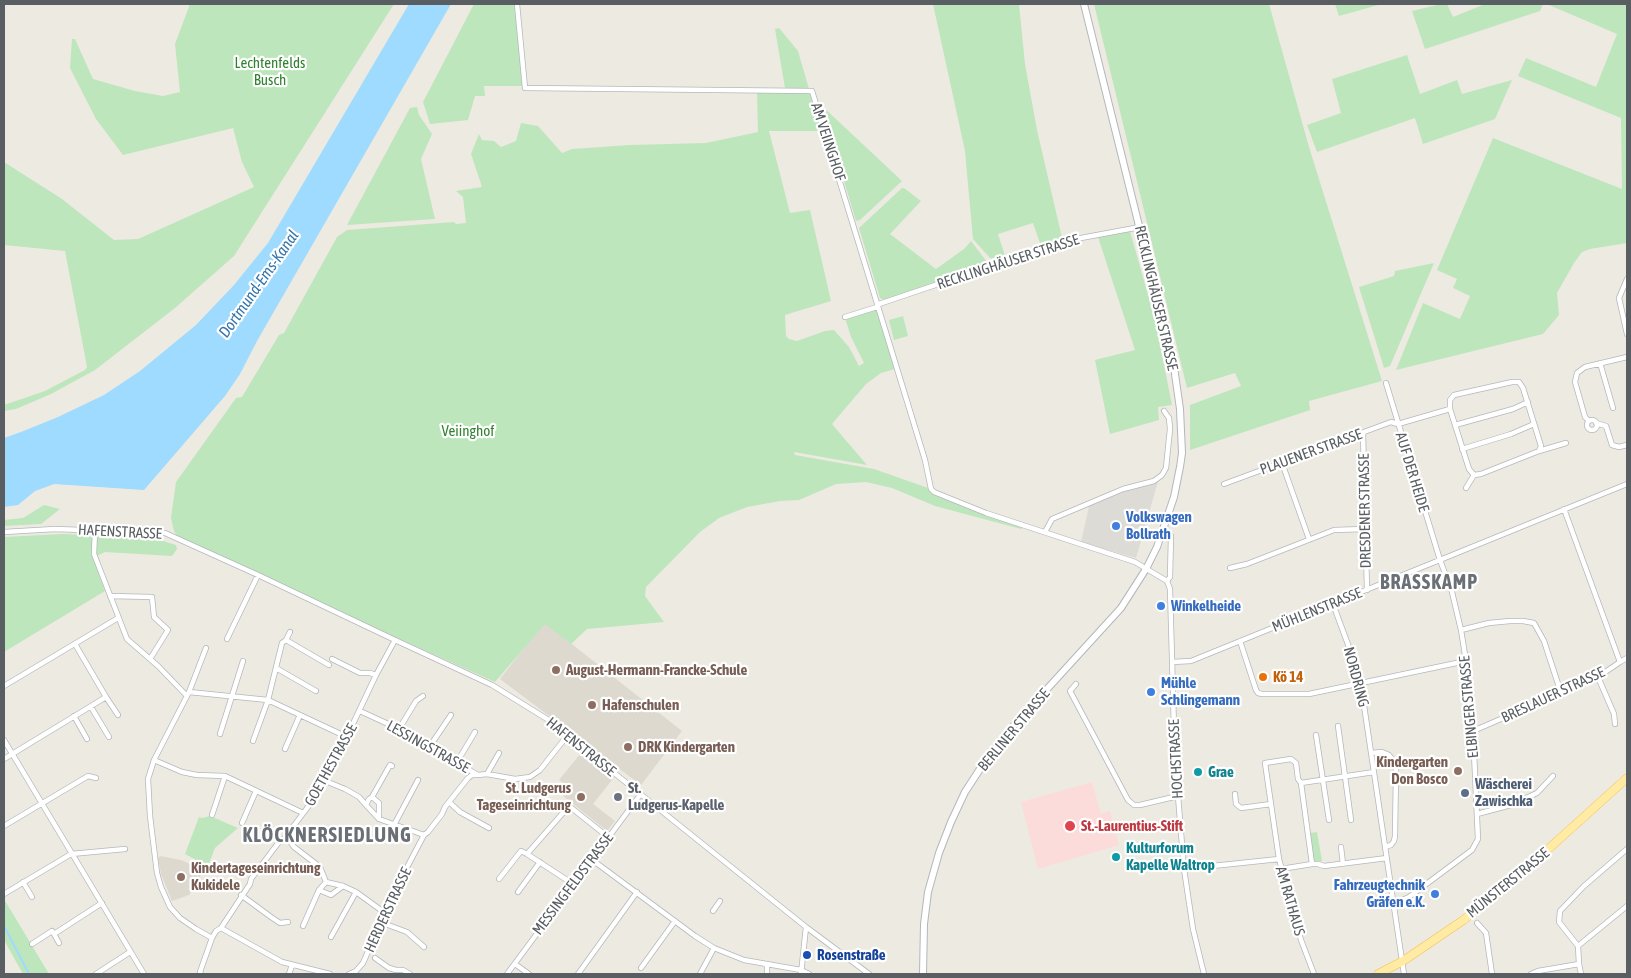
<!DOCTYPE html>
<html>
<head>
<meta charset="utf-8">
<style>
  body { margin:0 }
  #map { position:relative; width:1631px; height:978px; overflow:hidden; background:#edeae1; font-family:"Asap Condensed",sans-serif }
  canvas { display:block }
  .frame { position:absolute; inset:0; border:5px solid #595e62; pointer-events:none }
</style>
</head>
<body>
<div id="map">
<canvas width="1631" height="978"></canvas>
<div class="frame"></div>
</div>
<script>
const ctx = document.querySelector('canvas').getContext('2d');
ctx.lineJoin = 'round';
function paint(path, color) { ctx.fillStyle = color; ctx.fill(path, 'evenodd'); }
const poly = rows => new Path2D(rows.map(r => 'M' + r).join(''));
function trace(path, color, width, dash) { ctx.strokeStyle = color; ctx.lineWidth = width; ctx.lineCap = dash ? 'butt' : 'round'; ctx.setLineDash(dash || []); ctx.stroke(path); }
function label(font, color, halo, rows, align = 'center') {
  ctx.font = font + ' "Asap Condensed",sans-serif'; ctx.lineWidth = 4.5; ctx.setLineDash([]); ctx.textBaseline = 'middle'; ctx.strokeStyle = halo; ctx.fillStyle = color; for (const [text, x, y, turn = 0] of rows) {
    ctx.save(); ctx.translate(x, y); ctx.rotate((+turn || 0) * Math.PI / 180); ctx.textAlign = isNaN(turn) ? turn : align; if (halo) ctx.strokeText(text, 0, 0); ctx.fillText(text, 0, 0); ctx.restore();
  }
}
const industrial = poly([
  [1159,478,1136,558,1081,542,1090,502]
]);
const education = poly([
  [544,622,682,731,641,785,500,679],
  [580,754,612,780,593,804,615,821,607,831,557,791,563,783,559,780],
  [160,856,181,860,204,870,189,895,172,901,161,874,158,858]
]);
const medical = poly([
  [1092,782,1101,814,1110,811,1119,845,1038,869,1021,802]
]);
const green = poly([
  [190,4,394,4,234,256,175,308,95,370,51,394,16,409,4,411,4,405,45,391,85,370,87,367,65,251,4,245,4,162,62,199,114,240,138,239,254,187,242,162,233,128,123,155,96,119,70,68,72,39,75,39,93,79,135,91,163,96,180,92,175,44],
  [474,4,515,4,523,86,484,86,485,96,475,96,468,120,430,124,423,102],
  [933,4,1019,4,1025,64,1037,130,1063,242,1042,249,1033,223,998,234,1007,262,990,258,973,239,965,151],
  [1094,4,1269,4,1309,147,1382,381,1309,401,1310,410,1190,450,1190,405,1241,386,1235,373,1187,388],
  [1335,4,1382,4,1339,16],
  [1441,4,1447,4,1453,17,1485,4,1543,4,1540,11,1425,49,1412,11],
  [1550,4,1627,4,1627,243,1590,249,1582,252,1574,263,1557,293,1559,315,1543,334,1396,370,1423,303,1460,319,1470,296,1453,288,1457,279,1437,270,1493,138,1622,189,1621,118,1518,76,1526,58,1596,87,1617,34,1549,5],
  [779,28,798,51,809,89,785,88,775,29],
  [1407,55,1420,94,1457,80,1462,94,1512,80,1495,119,1423,144,1415,118,1317,152,1307,125,1341,113,1332,79],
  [757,91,811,93,822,131,769,131,790,213,810,210,831,301,785,315,786,336,789,339,797,341,825,331,834,330,849,347,859,366,864,363,851,337,845,318,878,308,895,369,881,373,866,384,832,424,867,465,794,452,795,455,874,469,931,489,1024,526,1021,529,935,506,892,488,866,482,836,484,799,500,780,501,747,507,719,518,700,532,646,587,645,596,664,622,587,629,571,644,545,624,495,682,184,542,177,536,174,531,171,518,176,482,236,398,242,397,279,335,284,333,337,237,347,230,454,222,456,224,466,223,463,197,456,191,482,187,471,154,479,134,482,140,494,141,501,147,516,141,521,123,538,126,562,153,572,149,630,145,706,143,758,132],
  [821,105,902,181,860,220,856,221],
  [417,107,419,115,432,134,421,159,435,219,347,225,410,108],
  [902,188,904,188,921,201,890,234,936,269,964,249,971,241,987,262,985,266,884,300,880,298,859,228],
  [1130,231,1155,320,1172,405,1158,407,1159,420,1110,434,1095,360,1135,350,1098,237],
  [1434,263,1390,366,1384,368,1359,287,1394,276,1395,271],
  [903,316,908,336,894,340,889,320],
  [44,505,60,509,41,524,4,526,4,520,23,518],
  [63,534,150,537,176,545,177,549,172,556,105,552,93,558,105,591,4,652,4,537],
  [210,816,238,828,215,848,208,866,185,854,199,817,202,818],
  [1317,832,1322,861,1314,862,1310,833],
  [4,899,49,974,23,974,4,940]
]);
const water = poly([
  [409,4,451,4,257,341,240,374,225,396,144,490,54,484,35,491,18,505,4,507,4,438,21,432,58,417,104,395,140,371,196,325,234,285,268,243]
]);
const stream = poly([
  [4,926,29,974]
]);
const street = poly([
  [517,4,525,88,812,91,925,460,931,489,934,492,986,513,1135,562,1167,581,1170,589,1174,729,1178,796,1184,869,1193,929,1204,974],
  [1627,279,1619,298,1627,334],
  [845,317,877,307,879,304,962,276,1031,255,1081,238,1140,227],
  [1600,363,1613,408],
  [1386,383,1440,560,1452,592,1461,630,1466,661,1473,731,1478,839,1472,850,1409,897,1394,904],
  [1450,409,1469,469,1474,475,1466,488],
  '1587 425a5 5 0 1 1 10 0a5 5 0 1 1-10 0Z',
  [1589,421,1585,417,1575,382,1577,373,1585,367,1627,357],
  [1596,423,1606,426,1612,445,1619,447,1627,445],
  [1455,425,1513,409,1528,402],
  [1363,433,1367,590],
  [1462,449,1511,434,1534,424],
  [1282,463,1309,539],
  [1474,475,1481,474,1539,451,1566,443],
  [1224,484,1391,422,1398,424,1450,409,1450,400,1454,395,1512,382,1519,382,1523,388,1541,446,1539,451],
  [95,531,94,554,127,639,158,666,187,696],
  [4,532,55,529,165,533,258,575,395,640,492,685,547,719,806,927,869,974],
  [1045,532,1052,519,1123,489,1154,481,1162,475,1166,468,1170,429,1169,418,1164,411],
  [1230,568,1247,564,1334,530,1365,529],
  [1167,581,1170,577,1171,536],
  [110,596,152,597,154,617,168,630,150,659],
  [1333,604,1353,658,1362,692,1404,974],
  [1461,630,1489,623,1510,621,1523,621,1534,623,1544,641,1561,693],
  [227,639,258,575],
  [286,640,290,632],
  [1240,641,1256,690,1258,693,1262,694,1309,694,1466,661],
  [332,659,360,673,370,673,376,675],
  [1172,662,1191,661,1627,484],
  [1620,662,1627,658],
  [276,668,316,691],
  [1598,677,1614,714,1615,724],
  [1076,684,1070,691,1128,800,1134,805,1140,805,1178,796],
  [4,686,118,618],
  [189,692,206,648],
  [106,697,118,715],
  [91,707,109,737],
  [360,711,399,729,478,775,487,774,515,779,530,777,540,770,567,736],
  [74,716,87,739],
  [1338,726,1351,820],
  [399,729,416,701,423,696],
  [1473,731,1598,677,1620,662,1564,509],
  [220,734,243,661],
  [1316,735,1329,820],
  [4,740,144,974],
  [253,741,268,700,282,643,286,640,329,665],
  [430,746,451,715],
  [285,749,300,715],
  [1371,753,1382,752,1389,755,1395,763,1396,771,1395,836,1394,841,1391,845,1385,847],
  [4,759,106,697,75,644],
  [154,760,182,772,197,775,225,776,303,813],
  [457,762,475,732],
  [487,774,499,753],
  [323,780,345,789,359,797,366,805],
  [1301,783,1374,772],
  [1235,794,1236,804,1241,808,1271,804],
  [372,797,390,765,392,766],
  [449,802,460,812,489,828],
  [1477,814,1511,805,1537,793,1553,776],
  [212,815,225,776],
  [379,819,379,803,372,797,369,799,366,805,379,819,424,835],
  [242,823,256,791],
  [394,825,418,780],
  [4,826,88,776,96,778],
  [286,836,294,847,320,867,326,882],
  [1341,847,1343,864],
  [591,859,695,936,714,948,744,960,801,970,809,974],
  [1279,859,1265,763,1291,759,1296,763,1298,779,1301,783,1312,864,1281,869],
  [1312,864,1318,864,1324,866,1387,858],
  [1184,869,1279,859,1301,940,1314,974],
  [499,879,521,851,527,854],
  [23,882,32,897],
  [573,884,527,854,569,806,608,837],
  [343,886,331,895,319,890,326,882,343,886,356,892,385,913],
  [518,892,540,862],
  [4,894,71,854,125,849],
  [241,895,271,917,280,923,288,922],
  [713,911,720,901],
  [380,922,407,932,424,947],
  [1477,923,1486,933,1492,974],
  [303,926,319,890],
  [221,928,282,962,330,974],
  [54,934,59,943],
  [331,937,356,892],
  [212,938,196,929,180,918,170,907,161,887,157,873,150,816,148,779,154,760,189,692,268,700,347,737],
  [32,944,52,931,54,934,102,903],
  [1578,946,1559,922,1560,911,1584,886,1627,849],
  [1578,946,1627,906],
  [1578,946,1579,964,1581,974],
  [375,958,389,968,396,970,403,970,410,974],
  [515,964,529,974],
  [641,968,675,921],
  [96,974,130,952],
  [201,974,200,972,212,938,216,931,221,928,250,884,251,879,279,842,283,840,286,836,317,795,317,790,337,752,341,749,376,675,395,640],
  [289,974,292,965],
  [349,974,356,971,363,963,394,892,424,835,428,832,442,814,445,807,468,778,472,775,478,775],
  [507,974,640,795],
  [578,974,637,892],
  [700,974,714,948],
  [767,974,767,965],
  [801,974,806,927],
  [1531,974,1538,971,1579,964]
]);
const secondary = poly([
  [923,974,924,924,928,892,939,853,951,822,965,792,980,769,1006,734,1121,608,1146,569,1157,547,1174,497,1180,467,1182,453,1180,409,1174,367,1084,4]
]);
const primary = poly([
  [1378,974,1403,961,1462,921,1504,889,1627,778]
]);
const markers = [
  [1116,526,5,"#3f7fe0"],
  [1161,606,5,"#3f7fe0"],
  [556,670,5,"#8d6e63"],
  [1263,677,5,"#e8710a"],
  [1151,692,5,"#3f7fe0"],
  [592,705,5,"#8d6e63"],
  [628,747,5,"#8d6e63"],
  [1458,771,5,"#8d6e63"],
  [1198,772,5,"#0f9aa8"],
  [1465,793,5,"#5c6f8a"],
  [581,797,5,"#8d6e63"],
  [618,797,5,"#6b7280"],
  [1070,826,6,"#e0444e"],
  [1116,857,5,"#0f9aa8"],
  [181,877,5,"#8d6e63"],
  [1435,894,5,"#3f7fe0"],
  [807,955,5,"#1a4fb4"]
];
const parkNames = [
  ["Lechtenfelds",270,63],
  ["Busch",270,80],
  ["Veiinghof",468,431]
];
const streetNames = [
  ["AM VEIINGHOF",828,142,72],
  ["RECKLINGHÄUSER STRASSE",1008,262,-18],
  ["RECKLINGHÄUSER STRASSE",1156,298,77],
  ["PLAUENER STRASSE",1311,452,-20],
  ["AUF DER HEIDE",1412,472,73],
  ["DRESDENER STRASSE",1365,511,-91],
  ["HAFENSTRASSE",120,532,3],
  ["MÜHLENSTRASSE",1317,610,-22],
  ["NORDRING",1356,677,75],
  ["BRESLAUER STRASSE",1553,695,-25],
  ["ELBINGER STRASSE",1469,707,-95],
  ["BERLINER STRASSE",1014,730,-50],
  ["LESSINGSTRASSE",428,747,29],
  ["HAFENSTRASSE",581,747,39],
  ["HOCHSTRASSE",1176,759,-93],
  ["GOETHESTRASSE",331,765,-61],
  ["MÜNSTERSTRASSE",1508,883,-39],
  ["MESSINGFELDSTRASSE",573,884,-53],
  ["AM RATHAUS",1290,901,74],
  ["HERDERSTRASSE",388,910,-65]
];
const shopNames = [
  ["Volkswagen",1126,517],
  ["Bollrath",1126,534],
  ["Winkelheide",1171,606],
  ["Mühle",1161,683],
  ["Schlingemann",1161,700],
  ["Fahrzeugtechnik",1425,885,"right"],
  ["Gräfen e.K.",1425,902,"right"]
];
const educationNames = [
  ["August-Hermann-Francke-Schule",566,670],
  ["Hafenschulen",602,705],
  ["DRK Kindergarten",638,747],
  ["Kindergarten",1448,762,"right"],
  ["Don Bosco",1448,779,"right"],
  ["St. Ludgerus",571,788,"right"],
  ["Tageseinrichtung",571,805,"right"],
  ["Kindertageseinrichtung",191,868],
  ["Kukidele",191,885]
];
const foodNames = [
  ["Kö 14",1273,677]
];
const cultureNames = [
  ["Grae",1208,772],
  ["Kulturforum",1126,848],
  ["Kapelle Waltrop",1126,865]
];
const serviceNames = [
  ["Wäscherei",1475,784],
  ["Zawischka",1475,801]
];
const worshipNames = [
  ["St.",628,788],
  ["Ludgerus-Kapelle",628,805]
];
const healthNames = [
  ["St.-Laurentius-Stift",1081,826]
];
const transitNames = [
  ["Rosenstraße",817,955]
];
const waterNames = [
  ["Dortmund-Ems-Kanal",259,284,-55]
];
const districtNames = [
  ["BRASSKAMP",1429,583],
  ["KLÖCKNERSIEDLUNG",327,836]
];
paint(industrial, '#dddbd5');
paint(education, '#ddd9cf');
paint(medical, '#fcdcdb');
paint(green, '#bee6bc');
paint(water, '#9fdaff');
trace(stream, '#9fdaff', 2);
trace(street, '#b4b8bc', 6);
trace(secondary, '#b3b7bc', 8);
trace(primary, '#f6bf51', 9);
trace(street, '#fff', 4.5);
trace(secondary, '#fff', 6);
trace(primary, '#ffeba4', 8);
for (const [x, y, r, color] of markers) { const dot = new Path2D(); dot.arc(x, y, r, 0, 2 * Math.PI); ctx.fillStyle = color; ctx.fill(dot); trace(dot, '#fff', 2); }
label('15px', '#318230', '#fff', parkNames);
label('15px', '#595e62', '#fff', streetNames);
label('bold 15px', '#366cbe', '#fff', shopNames, 'left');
label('bold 15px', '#785e54', '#fff', educationNames, 'left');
label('bold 15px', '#c56008', '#fff', foodNames, 'left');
label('bold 15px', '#0d838f', '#fff', cultureNames, 'left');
label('bold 15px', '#4e5e75', '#fff', serviceNames, 'left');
label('bold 15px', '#5b616d', '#fff', worshipNames, 'left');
label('bold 15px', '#be3a42', '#fff', healthNames, 'left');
label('bold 15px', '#164399', '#fff', transitNames, 'left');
label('italic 16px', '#3776ab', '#fff', waterNames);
ctx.letterSpacing = '1px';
label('bold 20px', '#6a7075', '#fff', districtNames);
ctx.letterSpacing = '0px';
</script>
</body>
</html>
